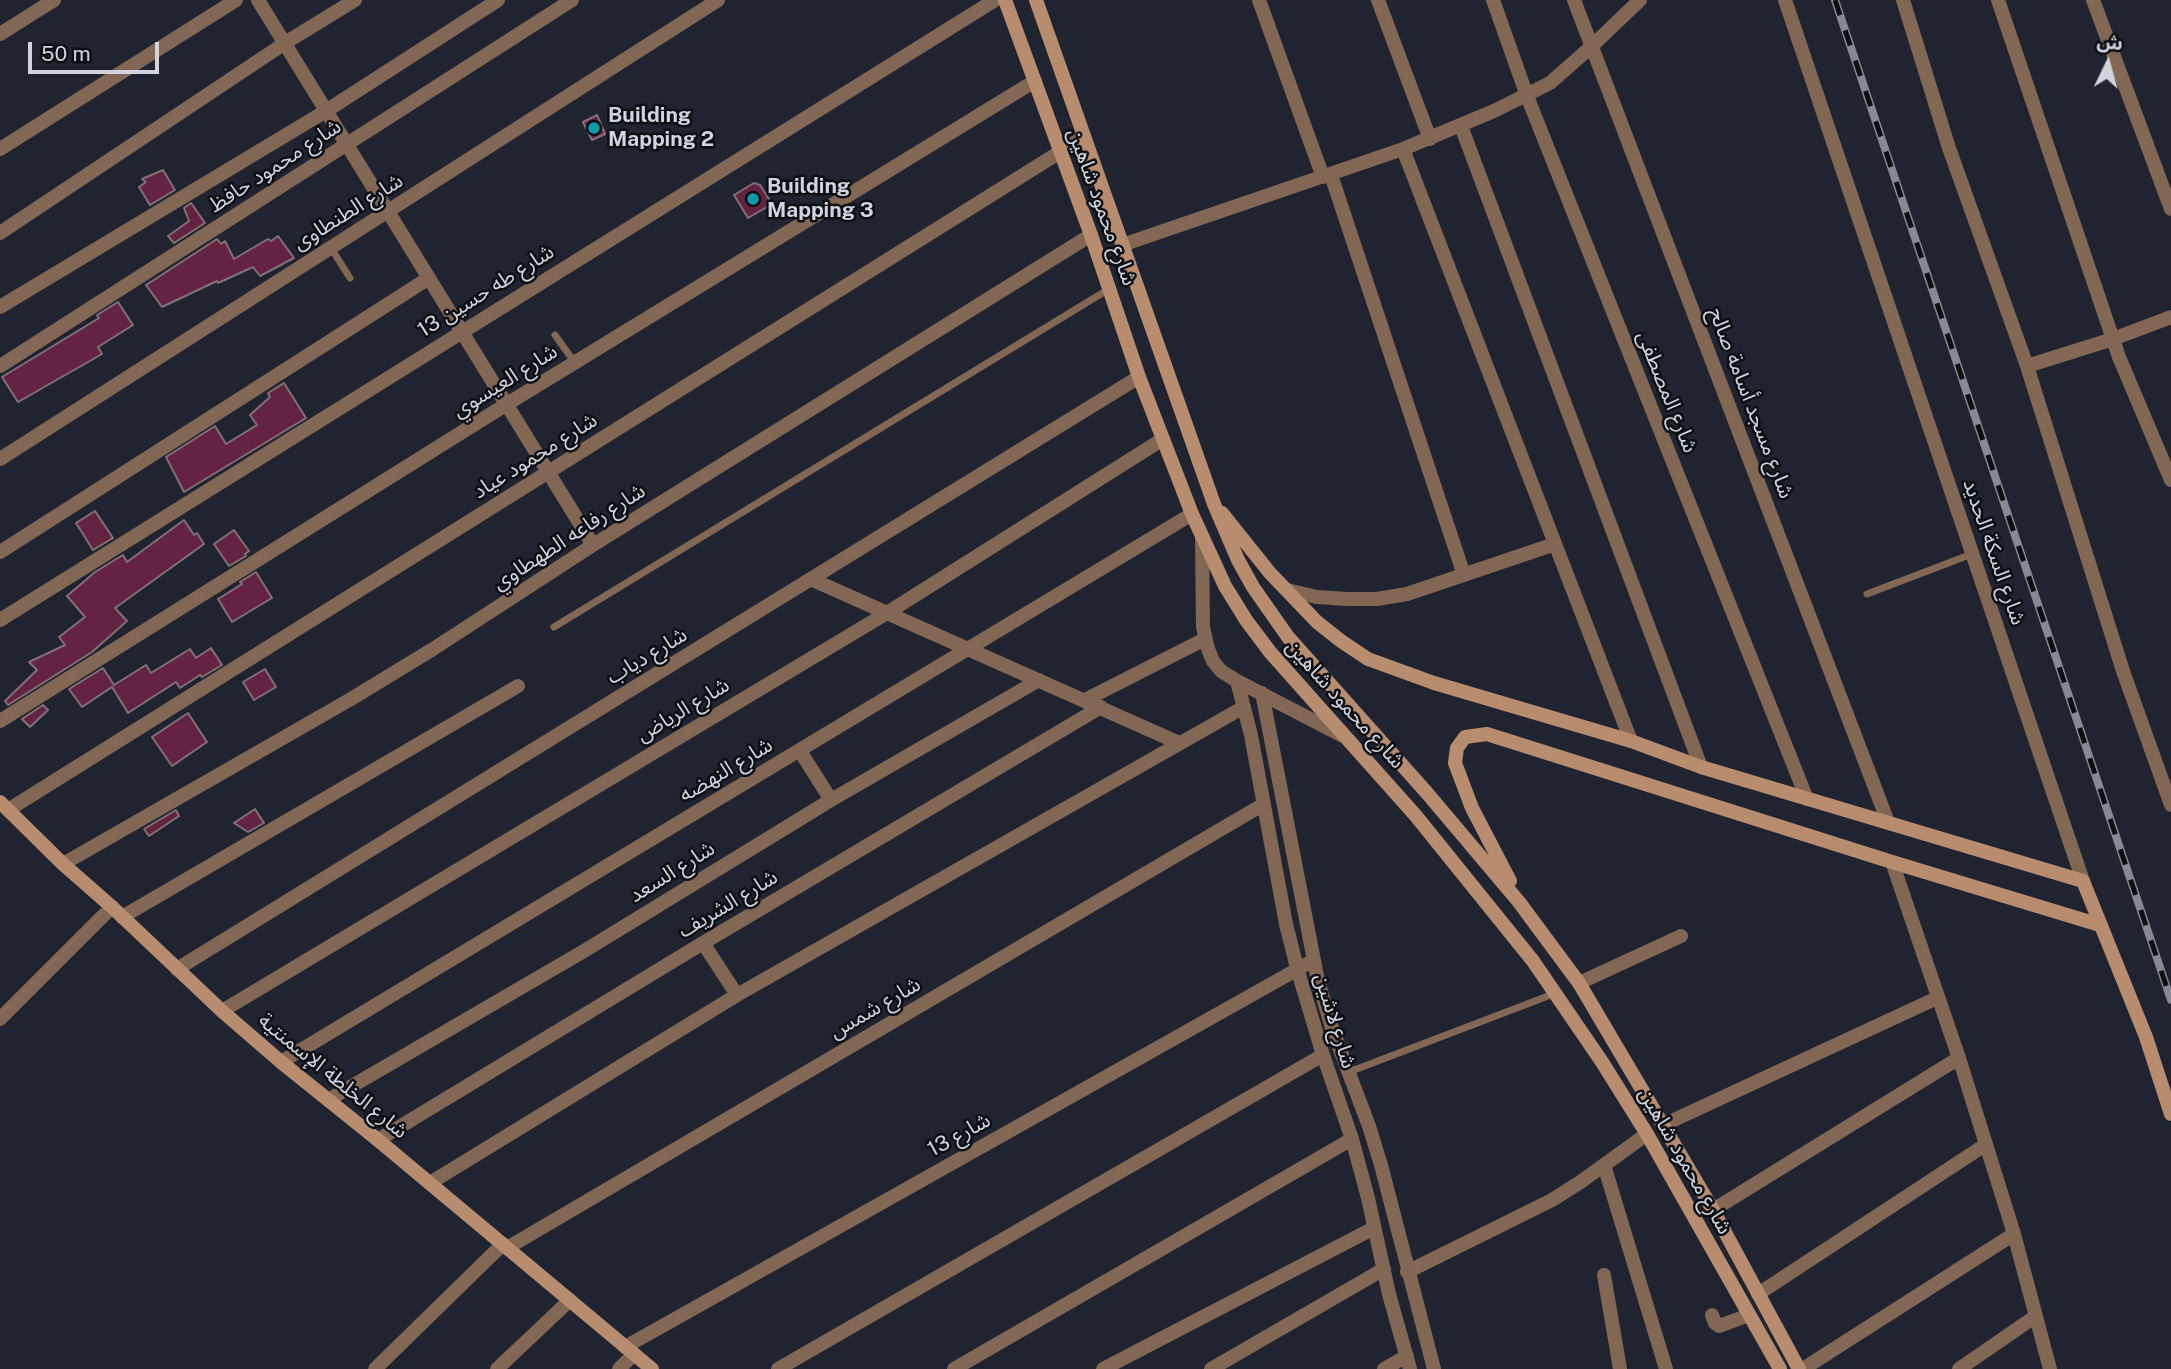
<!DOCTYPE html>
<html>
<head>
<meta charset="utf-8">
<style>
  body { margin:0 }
  #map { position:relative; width:2171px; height:1369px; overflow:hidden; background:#202430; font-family:"Public Sans","Noto Sans Arabic",sans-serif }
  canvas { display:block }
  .north { position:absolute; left:2073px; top:28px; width:70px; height:70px; -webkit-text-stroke:5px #0c0e13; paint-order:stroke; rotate:5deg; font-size:19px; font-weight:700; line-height:28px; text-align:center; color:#d1d4dc }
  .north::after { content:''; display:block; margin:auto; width:24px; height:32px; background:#d1d4dc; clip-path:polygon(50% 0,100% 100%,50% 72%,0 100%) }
  .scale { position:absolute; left:28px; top:42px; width:131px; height:32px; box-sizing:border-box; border:4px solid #d1d4dc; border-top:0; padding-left:9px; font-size:21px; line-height:24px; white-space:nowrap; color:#d1d4dc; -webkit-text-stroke:5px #0c0e13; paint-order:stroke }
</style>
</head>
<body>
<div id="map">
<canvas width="2171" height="1369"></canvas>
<div class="north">ش</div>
<div class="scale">50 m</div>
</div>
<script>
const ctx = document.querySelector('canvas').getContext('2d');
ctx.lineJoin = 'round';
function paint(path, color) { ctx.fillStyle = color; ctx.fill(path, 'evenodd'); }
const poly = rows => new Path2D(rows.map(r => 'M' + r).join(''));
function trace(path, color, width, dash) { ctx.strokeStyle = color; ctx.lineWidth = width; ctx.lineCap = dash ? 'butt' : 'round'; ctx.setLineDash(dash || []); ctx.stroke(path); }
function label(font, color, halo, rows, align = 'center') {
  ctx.font = font + ' "Public Sans","Noto Sans Arabic",sans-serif'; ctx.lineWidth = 5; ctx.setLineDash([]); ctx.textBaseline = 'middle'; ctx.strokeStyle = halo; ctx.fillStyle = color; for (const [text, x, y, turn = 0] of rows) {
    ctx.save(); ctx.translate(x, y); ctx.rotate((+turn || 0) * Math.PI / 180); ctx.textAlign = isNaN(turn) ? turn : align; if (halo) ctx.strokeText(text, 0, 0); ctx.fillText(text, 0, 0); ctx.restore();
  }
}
const building = poly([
  [597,115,605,134,592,140,583,122,597,115],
  [163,170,175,190,150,205,139,187,146,182,142,179,163,170],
  [754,183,760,185,772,204,748,218,734,195,754,183],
  [191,203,205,223,174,243,168,236,189,221,184,208,191,203],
  [278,236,294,258,260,276,253,267,218,283,217,281,162,307,146,285,217,239,221,244,225,241,234,259,268,239,271,241,278,236],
  [118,302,133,325,98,347,102,354,18,402,2,377,99,318,97,315,118,302],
  [284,383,306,418,184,492,166,457,215,426,226,444,257,425,250,415,270,397,268,393,284,383],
  [95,511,113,538,93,550,76,523,95,511],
  [184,520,194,535,197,533,204,544,115,608,127,621,92,652,8,705,5,701,37,670,29,662,65,645,59,637,85,617,67,596,95,572,123,555,127,562,184,520],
  [234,530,249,551,245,554,246,556,229,566,214,544,234,530],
  [256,572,272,598,232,622,218,599,242,584,240,582,256,572],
  [211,648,222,665,202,677,200,675,180,688,176,682,128,713,112,687,82,707,69,689,103,668,114,685,146,665,151,673,190,649,196,658,211,648],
  [265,669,276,687,254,700,243,682,265,669],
  [43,705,48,710,30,727,22,719,43,705],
  [188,713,207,742,172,766,152,737,188,713],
  [255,809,264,823,248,832,234,823,255,809],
  [176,810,179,816,149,836,144,829,176,810]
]);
const lane = poly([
  [331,248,350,278],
  [555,335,575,363],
  [1867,594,1972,554],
  [554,627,1109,289],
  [1349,1072,1556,993]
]);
const street = poly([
  [258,0,593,545],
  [1259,0,1323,177],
  [1378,0,1430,139],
  [1493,0,1527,96,1807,799],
  [1574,0,1888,822],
  [1785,0,2083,881],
  [1903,0,1949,148,2027,366,2123,671,2171,805],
  [1998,0,2119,357,2171,480],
  [2093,0,2171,209],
  [0,34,54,0],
  [1461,126,1701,767],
  [0,149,236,0],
  [1403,149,1631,741],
  [1331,175,1464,575],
  [0,233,285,43,355,0],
  [1122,245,1403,149,1494,111,1550,83,1592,46,1640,0],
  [0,307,326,111,498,0],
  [0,366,572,0],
  [2027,366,2113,339,2171,317],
  [0,459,718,0],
  [1202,537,1203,627,1208,649,1213,661,1221,671,1237,681,1343,736],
  [0,552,429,278],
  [813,580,1179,743],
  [1287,590,1317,597,1347,599,1377,599,1407,594,1555,544],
  [0,620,995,0],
  [1237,681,1251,735,1286,924,1297,968,1323,1055,1352,1139,1368,1198,1389,1294,1410,1369],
  [1262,693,1318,981,1333,1031,1369,1126,1381,1165,1434,1369],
  [1085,700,1205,639],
  [0,721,507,404,1035,81],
  [800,751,831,800],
  [8,810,1084,137],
  [1892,862,1959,1058,2014,1234,2050,1369],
  [63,864,351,699,433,649,593,545,1091,235],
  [122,917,518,686],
  [703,943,737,995],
  [177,969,1139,377],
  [1579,983,1681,936],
  [222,1011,887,613,1163,439],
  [0,1019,112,907],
  [281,1062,1192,514],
  [328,1100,584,951,831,800,1039,680],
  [1663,1125,1937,998],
  [378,1140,703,943,1101,707],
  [1604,1165,1666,1369],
  [430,1183,737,995,1244,707],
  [1713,1210,1959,1058],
  [507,1248,1264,804],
  [1407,1272,1552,1200,1579,1183,1647,1134],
  [1604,1275,1620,1369],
  [1758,1294,1985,1145],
  [1712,1315,1715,1323,1719,1326,1749,1315],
  [625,1347,1314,960],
  [375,1369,503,1244],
  [497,1369,570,1300],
  [619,1369,634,1354],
  [778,1369,1323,1055],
  [954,1369,1352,1139],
  [1103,1369,1374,1228],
  [1211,1369,1384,1269],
  [1384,1369,1407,1356],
  [1803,1369,2014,1234],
  [1959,1369,2036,1316]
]);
const secondary = poly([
  [1005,0,1091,235,1139,377,1192,514,1225,586,1246,620,1270,652,1416,816,1533,961,1602,1062,1647,1134,1780,1369],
  [1036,0,1214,504,1238,560,1253,587,1288,637,1427,793,1519,902,1579,983,1713,1210,1799,1369],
  [1222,513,1270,573,1317,622,1341,641,1368,659,1434,683,1631,741,1701,767,2083,881,2146,1037,2171,1114],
  [0,802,63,864,112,907,222,1011,281,1062,378,1140,652,1369],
  [1510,881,1472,808,1455,763,1457,748,1465,737,1487,734,1892,862,2100,925]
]);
const rail = poly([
  [1835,0,2171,1000]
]);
const markers = [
  [594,128,7,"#0f9aa8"],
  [753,199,7,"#0f9aa8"]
];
const poiNames = [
  ["Building",608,116],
  ["Mapping 2",608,140],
  ["Building",767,187],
  ["Mapping 3",767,211]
];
const streetNames = [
  ["شارع محمود حافظ",275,166,-33],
  ["شارع محمود شاهين",1102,207,70],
  ["شارع الطنطاوى",348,212,-32],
  ["شارع طه حسين 13",486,291,-32],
  ["شارع العيسوي",505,381,-32],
  ["شارع المصطفى",1667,392,68],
  ["شارع مسجد أسامة صالح",1751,403,69],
  ["شارع محمود عياد",535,456,-32],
  ["شارع رفاعه الطهطاوي",569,537,-33],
  ["شارع السكة الحديد",1994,552,71],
  ["شارع دياب",647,656,-31],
  ["شارع محمود شاهين",1345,704,48],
  ["شارع الرياض",683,710,-31],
  ["شارع النهضه",726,770,-31],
  ["شارع السعد",672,872,-32],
  ["شارع الشريف",728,904,-31],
  ["شارع شمس",875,1008,-30],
  ["شارع لاشين",1335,1021,73],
  ["شارع الخلطة الإسمنتية",333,1076,39],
  ["شارع 13",959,1135,-29],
  ["شارع محمود شاهين",1685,1161,60]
];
paint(building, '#652342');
trace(building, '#817076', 2);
trace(lane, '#826754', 7);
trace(street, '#826754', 14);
trace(secondary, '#b88c6e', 14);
trace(rail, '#878a94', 8);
trace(rail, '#0c0e13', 5, [16]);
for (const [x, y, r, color] of markers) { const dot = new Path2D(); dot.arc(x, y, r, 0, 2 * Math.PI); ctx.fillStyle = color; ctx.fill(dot); trace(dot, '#0c0e13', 2.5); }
label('bold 21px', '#d1d4dc', '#0c0e13', poiNames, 'left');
label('21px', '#d1d4dc', '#0c0e13', streetNames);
</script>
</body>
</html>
